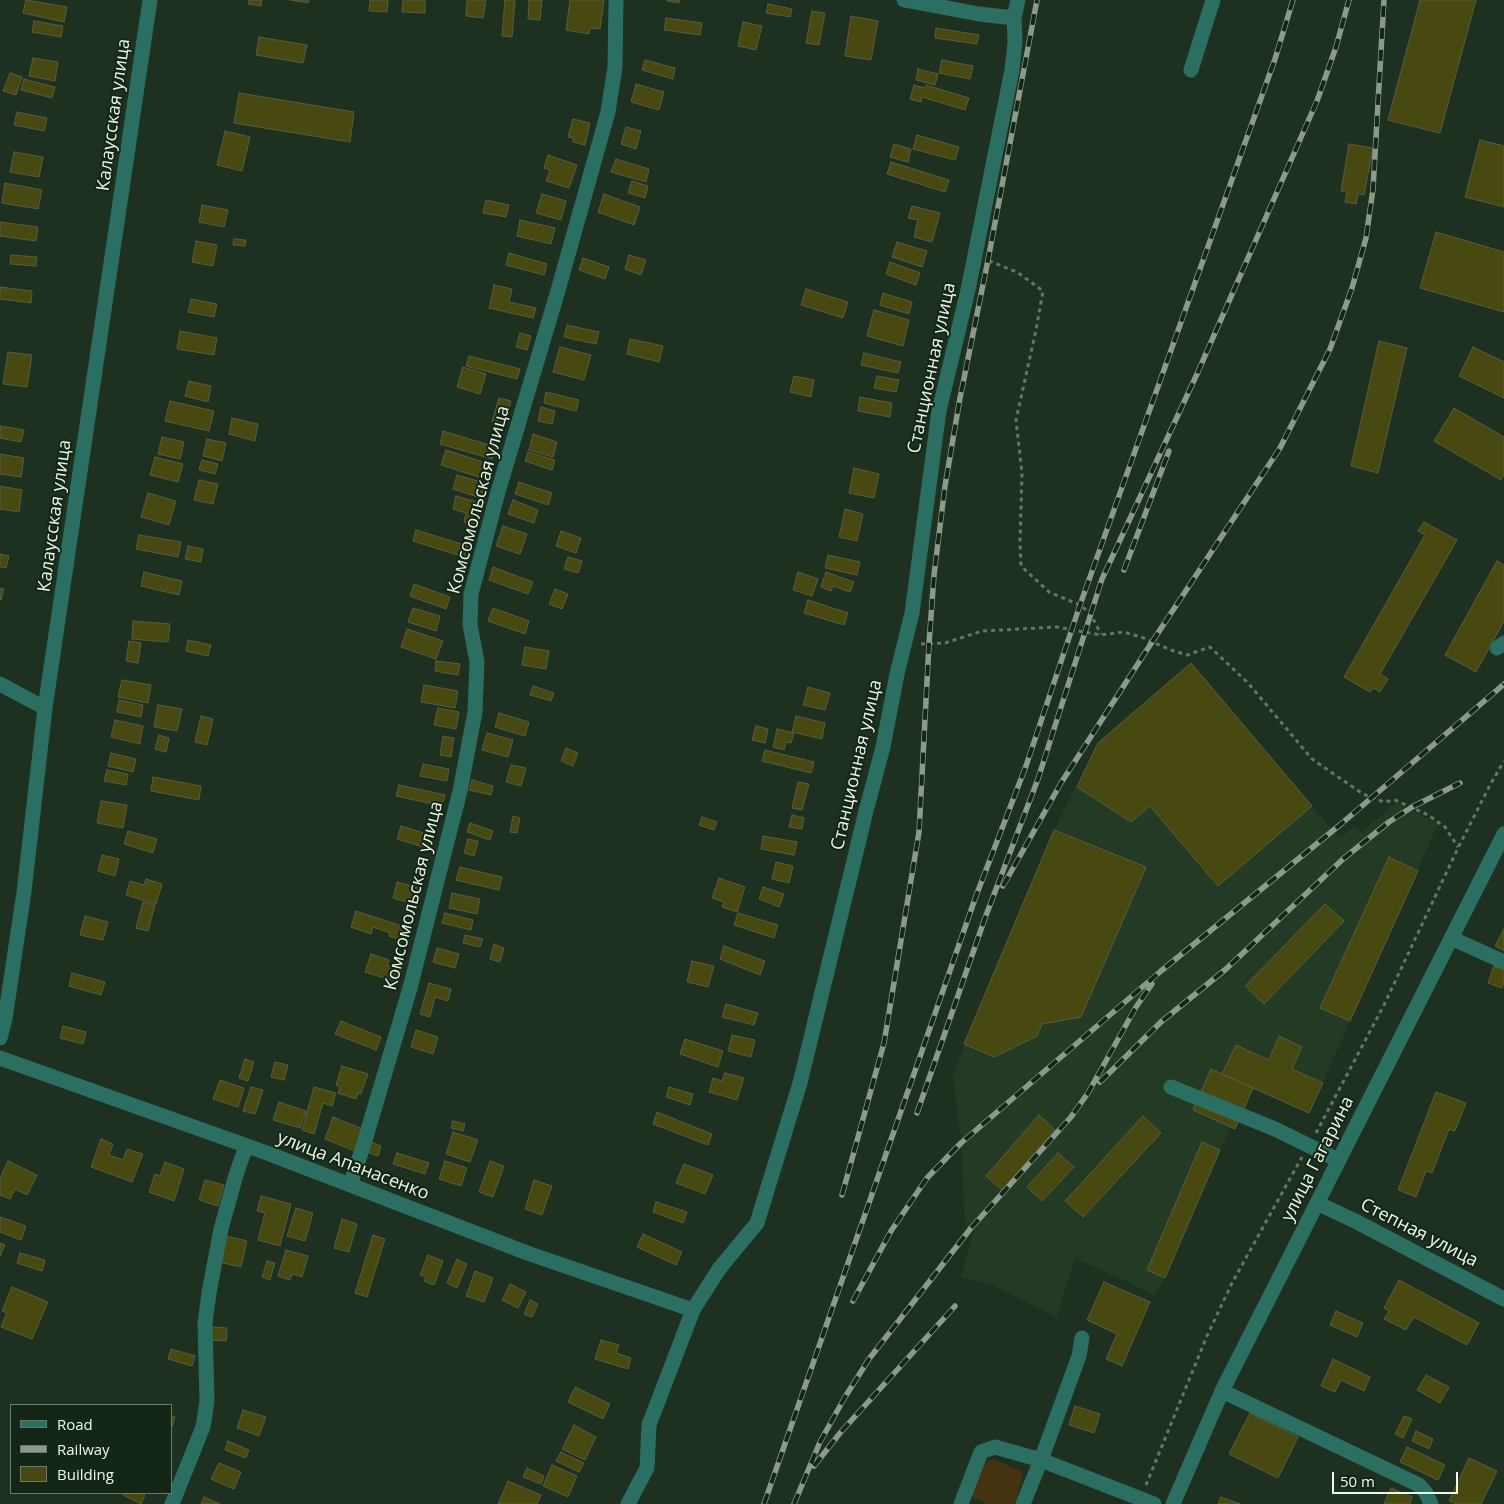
<!DOCTYPE html>
<html>
<head>
<meta charset="utf-8">
<style>
  body { margin:0 }
  #map { position:relative; width:1504px; height:1504px; overflow:hidden; background:#1e301f; font-family:"Open Sans",sans-serif }
  canvas { display:block }
  .legend { position:absolute; left:10px; top:1404px; width:162px; height:90px; box-sizing:border-box; background:#142615; border:1px solid #6a7a6b; margin:0; padding:6px 9px; list-style:none; font-size:15px; color:#ecf8ec }
  .legend li { display:flex; align-items:center; gap:10px; height:25px }
  .legend b { width:25px; border:1px solid #6a7a6b }
  .scale { position:absolute; left:1332px; top:1472px; width:126px; height:22px; box-sizing:border-box; border:2px solid #ecf8ec; border-top:0; padding-left:6px; font-size:15px; line-height:18px; white-space:nowrap; color:#ecf8ec; -webkit-text-stroke:4px #142615; paint-order:stroke }
</style>
</head>
<body>
<div id="map">
<canvas width="1504" height="1504"></canvas>
<ul class="legend">
<li><b style="height:6px;background:#2b6e62"></b>Road</li>
<li><b style="height:6px;background:#8b9a8b"></b>Railway</li>
<li><b style="height:14px;background:#474910"></b>Building</li>
</ul>
<div class="scale">50 m</div>
</div>
<script>
const ctx = document.querySelector('canvas').getContext('2d');
ctx.lineJoin = 'round';
function paint(path, color) { ctx.fillStyle = color; ctx.fill(path, 'evenodd'); }
const poly = rows => new Path2D(rows.map(r => 'M' + r).join(''));
function trace(path, color, width, dash) { ctx.strokeStyle = color; ctx.lineWidth = width; ctx.lineCap = dash ? 'butt' : 'round'; ctx.setLineDash(dash || []); ctx.stroke(path); }
function label(font, color, halo, rows, align = 'center') {
  ctx.font = font + ' "Open Sans",sans-serif'; ctx.lineWidth = 4; ctx.setLineDash([]); ctx.textBaseline = 'middle'; ctx.strokeStyle = halo; ctx.fillStyle = color; for (const [text, x, y, turn = 0] of rows) {
    ctx.save(); ctx.translate(x, y); ctx.rotate((+turn || 0) * Math.PI / 180); ctx.textAlign = isNaN(turn) ? turn : align; if (halo) ctx.strokeText(text, 0, 0); ctx.fillText(text, 0, 0); ctx.restore();
  }
}
const built = poly([
  [1191,663,1339,838,1355,826,1361,832,1396,803,1438,824,1309,1113,1253,1089,1235,1129,1230,1128,1165,1278,1155,1295,1075,1258,1057,1317,992,1285,961,1277,974,1231,965,1225,961,1143,953,1074,1054,830,1098,743]
]);
const green = poly([
  [993,1459,1021,1471,1023,1475,1015,1504,988,1504,973,1498,971,1492,984,1463]
]);
const building = poly([
  [26,0,67,7,64,22,23,13,26,0],
  [249,0,262,0,261,6,248,4,249,0],
  [290,0,309,0,308,3,290,0],
  [370,0,388,0,387,12,369,11,370,0],
  [403,0,425,0,425,13,402,12,403,0],
  [467,0,486,0,483,18,466,16,467,0],
  [505,0,515,0,512,37,502,36,505,0],
  [529,0,542,0,540,20,528,19,529,0],
  [570,0,604,0,600,29,590,28,589,34,566,30,570,0],
  [667,0,680,0,679,3,667,1,667,0],
  [1420,0,1476,0,1440,133,1388,120,1420,0],
  [768,4,792,9,790,17,766,13,768,4],
  [812,11,825,13,819,45,806,43,812,11],
  [851,16,878,21,871,60,845,56,851,16],
  [666,18,702,23,700,35,664,30,666,18],
  [34,21,63,26,61,37,32,32,34,21],
  [743,22,762,26,756,50,738,46,743,22],
  [936,28,979,35,977,44,935,38,936,28],
  [259,37,307,45,303,63,256,55,259,37],
  [33,58,58,62,55,81,29,76,33,58],
  [645,60,675,68,673,79,642,70,645,60],
  [942,60,973,66,970,79,939,73,942,60],
  [918,69,938,74,935,85,916,80,918,69],
  [10,73,22,77,16,95,3,91,10,73],
  [24,79,55,87,52,98,21,90,24,79],
  [636,84,664,92,659,110,631,102,636,84],
  [914,85,925,88,926,85,969,98,965,110,922,97,921,102,910,99,914,85],
  [239,93,354,112,350,142,234,123,239,93],
  [17,112,47,118,44,131,14,125,17,112],
  [573,119,590,123,585,145,573,142,573,138,568,137,573,119],
  [626,127,641,131,636,149,621,144,626,127],
  [225,131,250,137,242,171,217,165,225,131],
  [917,135,959,147,955,160,913,149,917,135],
  [1480,140,1504,146,1504,207,1465,197,1480,140],
  [894,144,911,149,908,162,890,157,894,144],
  [1349,144,1373,148,1364,195,1358,194,1356,204,1345,202,1347,192,1341,191,1349,144],
  [14,152,43,157,39,177,10,172,14,152],
  [548,155,577,165,569,188,546,181,550,170,544,168,548,155],
  [616,159,649,169,646,182,611,172,616,159],
  [891,162,949,180,945,192,887,174,891,162],
  [632,181,648,186,645,198,628,193,632,181],
  [5,183,42,190,38,209,2,203,5,183],
  [542,194,566,201,561,220,536,213,542,194],
  [604,194,640,207,634,225,598,212,604,194],
  [486,200,509,205,506,217,483,213,486,200],
  [202,205,228,210,224,227,199,222,202,205],
  [912,206,940,213,932,242,914,237,918,220,908,218,912,206],
  [520,220,555,228,551,244,517,236,520,220],
  [0,222,38,227,36,241,0,236,0,222],
  [1436,232,1504,252,1504,312,1420,288,1436,232],
  [234,239,246,240,245,246,233,245,234,239],
  [196,241,217,245,213,266,192,262,196,241],
  [897,242,927,251,922,267,892,257,897,242],
  [509,253,547,264,544,275,506,265,509,253],
  [11,255,37,257,36,266,10,264,11,255],
  [629,255,646,260,641,275,625,269,629,255],
  [583,258,609,267,605,279,579,270,583,258],
  [890,262,920,273,916,285,886,274,890,262],
  [494,285,512,289,509,302,536,308,533,318,489,308,494,285],
  [0,287,32,291,31,303,0,299,0,287],
  [806,289,848,302,843,318,801,305,806,289],
  [883,293,912,302,909,314,880,305,883,293],
  [191,299,217,304,214,317,188,312,191,299],
  [874,310,909,320,903,346,867,336,874,310],
  [567,325,599,332,596,344,564,337,567,325],
  [180,331,217,338,214,355,177,349,180,331],
  [520,333,531,336,527,350,516,347,520,333],
  [630,339,663,346,659,362,627,354,630,339],
  [1379,341,1407,348,1378,473,1351,466,1379,341],
  [560,347,591,355,584,380,553,372,560,347],
  [1473,347,1504,362,1504,398,1459,376,1473,347],
  [8,352,32,355,27,387,3,384,8,352],
  [864,353,901,362,898,373,861,365,864,353],
  [469,356,520,369,517,379,466,366,469,356],
  [463,367,486,374,480,394,457,387,463,367],
  [794,376,814,380,811,397,790,392,794,376],
  [877,376,899,380,896,392,874,388,877,376],
  [189,381,211,386,208,402,185,396,189,381],
  [546,392,579,400,576,411,544,403,546,392],
  [860,397,892,403,890,417,858,411,860,397],
  [499,398,511,401,504,425,492,422,499,398],
  [170,401,214,411,209,431,165,421,170,401],
  [541,407,555,411,552,424,538,421,541,407],
  [1454,408,1504,437,1504,474,1501,480,1434,441,1454,408],
  [232,418,258,424,255,441,229,434,232,418],
  [0,426,24,430,21,442,0,438,0,426],
  [443,431,496,447,492,459,440,444,443,431],
  [533,434,557,442,553,457,529,450,533,434],
  [162,437,184,442,180,459,158,454,162,437],
  [207,439,226,443,222,461,203,456,207,439],
  [446,450,489,464,485,479,441,465,446,450],
  [528,452,555,460,552,470,525,461,528,452],
  [0,454,24,458,21,477,0,474,0,454],
  [155,457,183,464,178,482,150,475,155,457],
  [202,460,218,464,215,474,199,470,202,460],
  [854,468,879,474,874,498,849,493,854,468],
  [457,475,485,483,481,498,453,489,457,475],
  [199,480,218,484,213,504,194,500,199,480],
  [519,482,552,493,548,505,515,494,519,482],
  [0,486,22,490,19,512,0,509,0,486],
  [148,493,176,501,169,525,141,517,148,493],
  [456,496,480,503,474,525,464,522,466,513,453,509,456,496],
  [513,500,538,510,534,523,508,514,513,500],
  [845,509,863,514,857,541,839,537,845,509],
  [1424,522,1457,540,1380,674,1388,679,1380,692,1373,688,1370,692,1344,677,1425,535,1418,531,1424,522],
  [503,526,527,534,520,554,496,546,503,526],
  [416,530,468,546,464,557,413,541,416,530],
  [561,531,581,538,576,553,556,546,561,531],
  [139,535,181,542,178,557,136,549,139,535],
  [188,546,203,549,201,562,185,559,188,546],
  [0,554,9,556,6,568,0,567,0,554],
  [828,555,860,562,857,575,825,568,828,555],
  [568,557,582,561,578,573,564,569,568,557],
  [1497,561,1504,565,1504,621,1476,672,1445,655,1497,561],
  [493,567,533,582,528,594,489,580,493,567],
  [144,572,182,581,179,595,141,586,144,572],
  [798,572,818,579,812,596,793,590,798,572],
  [826,572,854,582,850,592,833,586,831,591,821,587,826,572],
  [414,584,450,597,446,609,410,596,414,584],
  [0,588,4,589,1,600,0,599,0,588],
  [555,589,568,594,562,609,549,604,555,589],
  [808,600,848,613,844,625,804,613,808,600],
  [413,608,440,616,436,631,408,622,413,608],
  [493,608,529,621,525,634,488,621,493,608],
  [133,621,170,624,168,642,132,639,133,621],
  [407,629,443,641,436,659,401,647,407,629],
  [188,640,211,645,208,656,186,651,188,640],
  [129,641,141,643,138,663,126,661,129,641],
  [525,647,549,651,546,669,522,665,525,647],
  [436,661,460,664,458,675,435,671,436,661],
  [1191,663,1312,806,1218,886,1150,806,1131,822,1077,787,1098,743,1191,663],
  [122,680,151,685,148,703,118,697,122,680],
  [424,685,458,691,455,708,421,702,424,685],
  [533,686,554,693,551,701,530,695,533,686],
  [808,687,830,693,825,710,803,705,808,687],
  [119,700,143,705,141,717,117,712,119,700],
  [158,705,182,709,177,731,154,727,158,705],
  [438,708,459,712,456,729,434,725,438,708],
  [499,713,529,722,525,736,495,727,499,713],
  [201,716,213,719,207,745,195,742,201,716],
  [796,716,825,723,822,739,792,732,796,716],
  [115,720,143,726,140,744,111,737,115,720],
  [756,726,768,729,765,743,752,740,756,726],
  [777,729,794,733,791,743,786,742,784,750,773,747,777,729],
  [487,733,513,740,508,757,482,750,487,733],
  [159,735,169,738,166,752,155,749,159,735],
  [443,736,454,738,451,757,440,755,443,736],
  [566,748,578,753,573,766,561,761,566,748],
  [765,750,814,762,811,773,762,761,765,750],
  [111,753,136,759,133,772,108,766,111,753],
  [423,764,449,769,447,781,420,776,423,764],
  [511,765,526,768,521,786,506,782,511,765],
  [107,770,128,774,126,785,104,781,107,770],
  [153,777,201,786,199,800,151,791,153,777],
  [472,780,493,786,491,795,469,790,472,780],
  [798,782,809,784,802,810,792,808,798,782],
  [399,785,445,795,442,806,396,796,399,785],
  [101,801,127,805,123,828,97,823,101,801],
  [792,815,804,818,802,829,789,827,792,815],
  [513,816,520,818,517,833,510,832,513,816],
  [702,817,717,822,714,830,699,825,702,817],
  [470,823,493,831,490,840,467,832,470,823],
  [401,826,434,836,430,849,397,839,401,826],
  [1054,830,1146,867,1081,1017,1042,1024,1037,1036,994,1057,964,1044,1054,830],
  [128,831,157,839,153,853,124,844,128,831],
  [763,836,797,842,794,855,761,849,763,836],
  [468,839,478,841,474,856,464,853,468,839],
  [102,855,119,859,115,876,98,871,102,855],
  [1389,857,1418,871,1350,1021,1320,1008,1389,857],
  [776,862,793,866,789,883,772,879,776,862],
  [460,867,502,877,499,890,456,880,460,867],
  [719,878,745,887,737,912,722,907,724,902,712,898,719,878],
  [146,879,162,884,156,904,126,895,130,881,144,885,146,879],
  [397,882,419,888,415,904,393,898,397,882],
  [763,887,784,894,779,907,759,899,763,887],
  [452,893,480,899,477,914,449,908,452,893],
  [143,902,155,905,148,931,136,928,143,902],
  [1325,904,1344,921,1264,1004,1245,986,1325,904],
  [356,911,411,929,407,942,389,936,390,933,373,927,371,934,351,927,356,911],
  [445,913,473,920,471,930,442,923,445,913],
  [738,913,778,925,774,938,734,925,738,913],
  [85,916,108,922,103,940,80,935,85,916],
  [1504,929,1504,951,1495,946,1504,929],
  [465,935,483,939,480,947,463,943,465,935],
  [494,944,504,948,500,962,490,959,494,944],
  [724,946,765,961,760,975,720,959,724,946],
  [437,948,459,954,455,968,433,962,437,948],
  [371,954,389,960,387,965,402,969,398,982,365,972,371,954],
  [692,961,714,966,708,987,687,982,692,961],
  [1494,966,1504,970,1504,982,1502,988,1488,983,1494,966],
  [72,973,105,982,101,995,69,986,72,973],
  [429,983,451,989,448,1001,435,997,430,1017,420,1014,429,983],
  [726,1004,758,1013,754,1025,722,1017,726,1004],
  [341,1021,381,1037,376,1050,335,1034,341,1021],
  [63,1026,86,1032,83,1044,60,1038,63,1026],
  [416,1030,438,1037,433,1054,411,1047,416,1030],
  [732,1035,755,1040,751,1057,728,1051,732,1035],
  [1279,1036,1302,1047,1292,1069,1323,1083,1309,1113,1222,1074,1236,1045,1269,1060,1279,1036],
  [685,1039,723,1051,718,1067,680,1054,685,1039],
  [245,1059,254,1062,248,1081,239,1078,245,1059],
  [275,1062,288,1065,284,1080,271,1077,275,1062],
  [342,1066,368,1074,361,1094,358,1093,356,1099,338,1093,340,1087,336,1085,342,1066],
  [1211,1069,1253,1088,1235,1129,1193,1110,1211,1069],
  [725,1073,744,1078,737,1100,709,1092,713,1078,722,1081,725,1073],
  [220,1080,244,1088,238,1107,213,1099,220,1080],
  [251,1087,263,1090,255,1114,243,1111,251,1087],
  [314,1087,336,1093,332,1106,323,1103,314,1134,302,1130,314,1087],
  [669,1087,693,1094,690,1105,666,1097,669,1087],
  [1436,1092,1466,1103,1455,1131,1449,1129,1432,1173,1426,1171,1416,1197,1398,1190,1436,1092],
  [279,1102,306,1111,300,1128,273,1120,279,1102],
  [657,1112,712,1134,708,1145,653,1124,657,1112],
  [1039,1115,1055,1130,1002,1190,986,1176,1039,1115],
  [1143,1116,1161,1133,1083,1217,1065,1201,1143,1116],
  [333,1117,363,1129,355,1151,325,1139,333,1117],
  [453,1121,465,1124,463,1131,451,1128,453,1121],
  [453,1132,478,1140,470,1162,446,1154,453,1132],
  [101,1139,113,1144,109,1155,123,1160,127,1149,143,1154,132,1182,91,1167,101,1139],
  [371,1142,381,1146,378,1156,367,1152,371,1142],
  [1202,1142,1220,1150,1165,1278,1147,1270,1202,1142],
  [397,1153,429,1163,425,1174,393,1164,397,1153],
  [1058,1153,1074,1167,1042,1201,1027,1187,1058,1153],
  [8,1161,37,1175,27,1195,15,1189,10,1199,0,1195,0,1178,8,1161],
  [445,1161,467,1168,461,1186,439,1179,445,1161],
  [490,1161,504,1166,493,1197,479,1192,490,1161],
  [165,1162,184,1169,174,1201,149,1192,155,1174,160,1176,165,1162],
  [684,1164,713,1175,705,1194,676,1183,684,1164],
  [205,1180,224,1185,218,1206,199,1200,205,1180],
  [534,1180,552,1186,542,1215,525,1209,534,1180],
  [261,1196,291,1204,280,1246,258,1240,265,1213,257,1211,261,1196],
  [656,1202,687,1212,683,1223,653,1212,656,1202],
  [296,1208,313,1213,305,1241,287,1236,296,1208],
  [0,1217,26,1226,21,1240,0,1232,0,1217],
  [342,1219,357,1224,349,1252,334,1248,342,1219],
  [643,1234,682,1252,676,1265,637,1247,643,1234],
  [373,1235,385,1239,367,1297,355,1293,373,1235],
  [226,1236,247,1241,241,1267,219,1262,226,1236],
  [0,1243,5,1245,0,1256,0,1243],
  [286,1250,308,1256,302,1277,292,1274,290,1280,278,1276,286,1250],
  [20,1253,45,1260,42,1271,17,1263,20,1253],
  [428,1255,443,1261,434,1285,424,1281,426,1277,420,1275,428,1255],
  [457,1259,467,1264,457,1288,447,1283,457,1259],
  [267,1261,275,1263,270,1280,262,1277,267,1261],
  [475,1271,493,1278,484,1302,466,1296,475,1271],
  [1399,1280,1479,1323,1467,1345,1414,1317,1406,1330,1384,1319,1389,1311,1384,1308,1399,1280],
  [1104,1282,1150,1302,1122,1366,1106,1359,1117,1334,1087,1320,1104,1282],
  [510,1284,526,1292,518,1308,502,1300,510,1284],
  [12,1287,48,1302,32,1339,1,1327,7,1313,2,1311,12,1287],
  [530,1300,538,1304,532,1317,524,1314,530,1300],
  [1336,1311,1363,1323,1357,1337,1330,1325,1336,1311],
  [212,1327,227,1328,226,1341,211,1340,212,1327],
  [601,1340,619,1345,616,1353,631,1358,628,1369,595,1359,601,1340],
  [171,1349,195,1356,192,1366,168,1359,171,1349],
  [1333,1359,1370,1377,1364,1391,1341,1380,1335,1392,1321,1386,1333,1359],
  [1426,1375,1449,1387,1440,1403,1417,1390,1426,1375],
  [575,1387,610,1404,603,1419,568,1402,575,1387],
  [1075,1406,1100,1414,1094,1433,1069,1425,1075,1406],
  [243,1410,266,1417,259,1436,237,1428,243,1410],
  [1250,1413,1298,1437,1278,1478,1229,1454,1250,1413],
  [171,1416,175,1417,172,1427,171,1427,171,1416],
  [1404,1416,1412,1419,1403,1438,1395,1434,1404,1416],
  [574,1425,596,1437,585,1460,562,1449,574,1425],
  [1416,1431,1433,1439,1429,1449,1412,1441,1416,1431],
  [228,1441,249,1450,246,1458,225,1450,228,1441],
  [1407,1447,1445,1465,1438,1480,1400,1462,1407,1447],
  [561,1452,584,1463,579,1472,556,1461,561,1452],
  [1469,1458,1497,1471,1481,1504,1457,1504,1449,1501,1469,1458],
  [219,1463,241,1472,234,1489,211,1479,219,1463],
  [552,1465,577,1476,568,1497,543,1486,552,1465],
  [527,1468,544,1476,541,1484,523,1477,527,1468],
  [508,1481,541,1495,537,1504,498,1504,508,1481],
  [1391,1488,1412,1497,1410,1504,1384,1504,1391,1488],
  [124,1493,141,1493,145,1495,141,1504,123,1495,124,1493],
  [204,1497,220,1504,201,1504,204,1497],
  [1221,1497,1240,1504,1218,1504,1221,1497]
]);
const path = poly([
  [989,261,1017,272,1043,291,1036,330,1016,420,1022,473,1020,543,1021,566,1049,592,1080,605,1090,613,1101,634],
  [921,644,945,643,982,631,1057,627,1101,635,1123,632,1141,637,1171,650,1187,655,1210,647,1248,683,1312,759,1363,794,1384,802,1395,800,1428,815,1445,827,1458,847],
  [1316,1133,1384,1005,1458,848,1490,785,1504,761],
  [1146,1485,1207,1336,1232,1283,1302,1157]
]);
const minor = poly([
  [904,0,979,14,1014,18],
  [1191,70,1213,0],
  [1497,648,1504,643],
  [0,684,45,708],
  [1451,938,1504,962],
  [0,1038,5,1019,24,892,45,708,150,0],
  [0,1058,267,1153,530,1254,693,1310],
  [1171,1087,1275,1129,1338,1160],
  [350,1185,363,1147,410,988,460,791,475,712,477,662,470,625,471,594,498,492,557,294,608,112,615,67,616,0],
  [1317,1203,1357,1222,1504,1299],
  [1222,1391,1419,1485,1426,1493,1431,1504],
  [172,1504,203,1427,207,1401,205,1323,209,1293,221,1229,236,1175,246,1146],
  [628,1504,647,1468,649,1425,693,1310,719,1269,757,1223,800,1083,866,811,883,747,897,674,912,613,939,411,968,290,1012,70,1015,42,1014,18,1018,0],
  [961,1504,981,1452,995,1447,1041,1460,1154,1504],
  [1023,1504,1041,1460,1079,1356,1082,1338],
  [1173,1504,1222,1391,1504,834]
]);
const rail = poly([
  [1124,570,1169,451],
  [1003,886,1061,783,1152,642,1280,448,1330,349,1352,288,1366,238,1373,189,1384,0],
  [1100,1082,1161,1022,1226,969,1343,859,1389,822,1412,807,1460,783],
  [917,1113,985,918,1038,779,1102,579,1197,374,1317,101,1336,47,1349,0],
  [842,1195,884,1043,919,832,929,644,934,575,945,486,960,398,988,260,1037,0],
  [853,1301,891,1231,927,1178,961,1143,1161,971,1341,824,1504,684],
  [814,1466,840,1433,955,1306],
  [764,1504,976,896,1026,766,1080,605,1275,59,1293,0],
  [794,1504,820,1442,845,1397,869,1359,971,1228,1071,1117,1088,1093,1136,1007,1152,984]
]);
const streetNames = [
  ["Калаусская улица",114,115,-82],
  ["Станционная улица",932,368,-78],
  ["Комсомольская улица",479,500,-75],
  ["Калаусская улица",55,516,-82],
  ["Станционная улица",857,765,-77],
  ["Комсомольская улица",414,896,-76],
  ["улица Гагарина",1318,1159,-63],
  ["улица Апанасенко",353,1166,21],
  ["Степная улица",1419,1233,27]
];
paint(built, '#233b24');
paint(green, '#453211');
paint(building, '#474910');
trace(building, '#5a5c43', 1);
trace(path, '#667666', 3, [4, 4]);
trace(minor, '#2b6e62', 15);
trace(rail, '#8b9a8b', 5.5);
trace(rail, '#142615', 4, [11]);
label('18px', '#ecf8ec', '#142615', streetNames);
</script>
</body>
</html>
